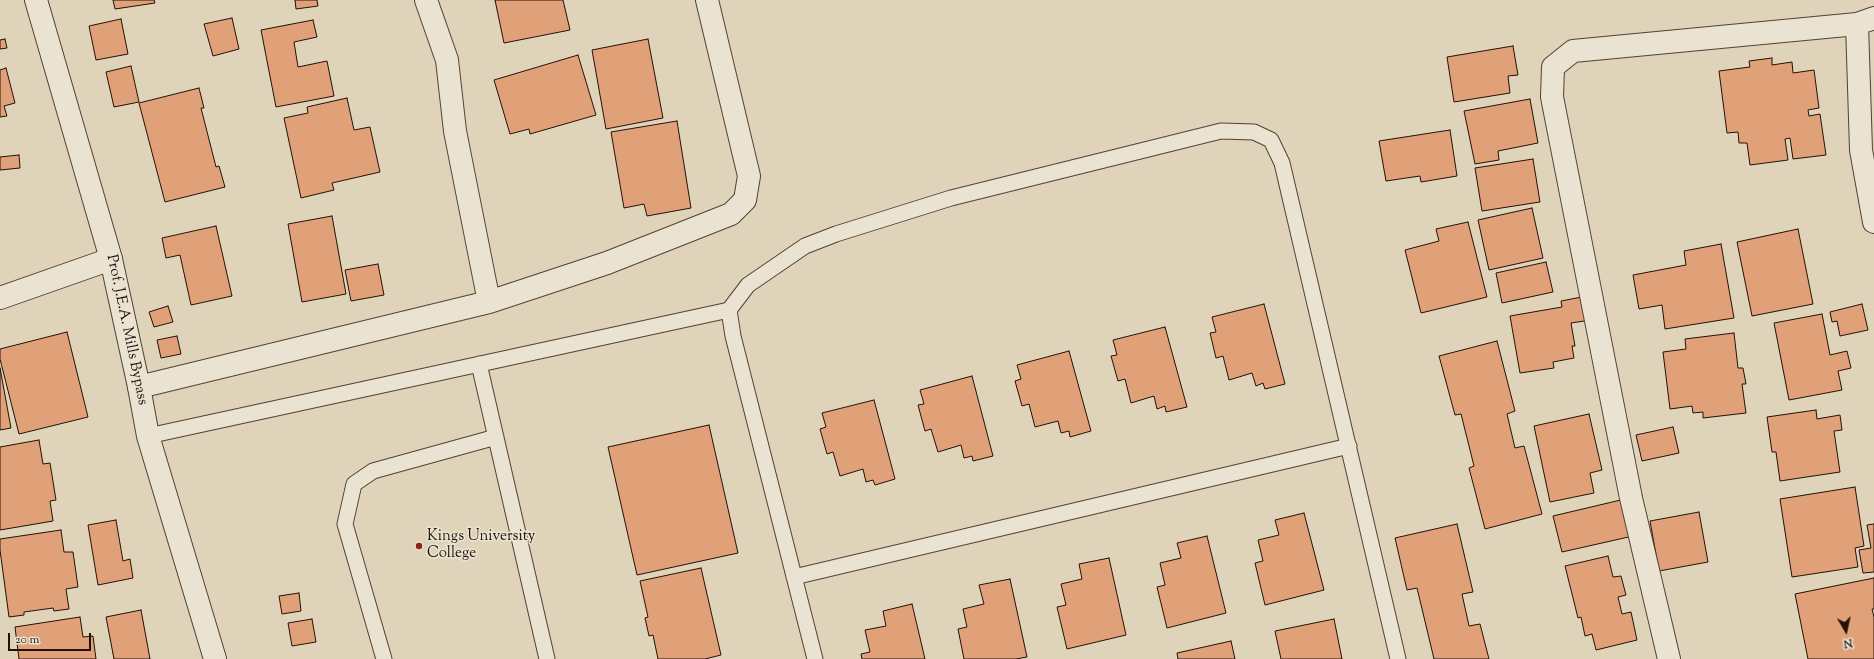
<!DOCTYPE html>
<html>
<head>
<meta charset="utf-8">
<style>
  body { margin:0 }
  #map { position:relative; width:1874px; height:659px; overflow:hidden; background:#dfd4b9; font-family:"Sorts Mill Goudy",serif }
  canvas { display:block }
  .north { position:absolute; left:1826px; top:611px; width:40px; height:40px; -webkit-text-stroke:3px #eae3d2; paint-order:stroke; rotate:171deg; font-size:11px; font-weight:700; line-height:16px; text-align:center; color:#241008 }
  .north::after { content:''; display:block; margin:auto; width:14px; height:18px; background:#241008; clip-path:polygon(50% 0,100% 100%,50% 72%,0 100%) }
  .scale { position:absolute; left:8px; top:633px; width:83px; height:18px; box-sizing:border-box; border:2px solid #241008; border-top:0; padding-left:5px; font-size:12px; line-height:14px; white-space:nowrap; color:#241008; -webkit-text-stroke:3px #eae3d2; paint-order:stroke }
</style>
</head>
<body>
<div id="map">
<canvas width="1874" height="659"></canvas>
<div class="north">N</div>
<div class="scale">20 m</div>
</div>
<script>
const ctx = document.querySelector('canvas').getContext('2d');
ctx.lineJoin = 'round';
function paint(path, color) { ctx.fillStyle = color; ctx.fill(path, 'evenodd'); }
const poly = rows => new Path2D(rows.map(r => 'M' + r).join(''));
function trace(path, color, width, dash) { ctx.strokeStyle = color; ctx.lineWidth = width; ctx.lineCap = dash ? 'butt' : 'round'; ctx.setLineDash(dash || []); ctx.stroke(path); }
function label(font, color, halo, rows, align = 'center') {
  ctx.font = font + ' "Sorts Mill Goudy",serif'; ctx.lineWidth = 3; ctx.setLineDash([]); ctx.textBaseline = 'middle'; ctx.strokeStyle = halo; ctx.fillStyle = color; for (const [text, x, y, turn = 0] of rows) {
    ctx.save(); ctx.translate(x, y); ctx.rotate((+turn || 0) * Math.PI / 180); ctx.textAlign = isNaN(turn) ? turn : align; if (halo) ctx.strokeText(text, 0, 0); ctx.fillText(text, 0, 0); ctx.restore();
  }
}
const building = poly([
  [113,0,154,0,155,3,115,9,113,0],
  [295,0,317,0,318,6,296,9,295,0],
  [495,0,563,0,570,30,504,43,495,0],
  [232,18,239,49,213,56,204,24,232,18],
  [121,19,128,54,96,60,89,26,121,19],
  [313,20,317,37,294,42,298,67,327,61,334,96,276,107,261,30,313,20],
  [5,39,7,48,0,49,0,40,5,39],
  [648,39,663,118,606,129,592,50,648,39],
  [1513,46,1518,75,1508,76,1510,93,1454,102,1447,57,1513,46],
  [578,55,596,115,530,134,529,129,510,134,494,80,578,55],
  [1772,58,1772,65,1792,62,1793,73,1814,70,1819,108,1808,110,1809,116,1820,114,1826,155,1793,159,1790,138,1785,139,1788,160,1750,165,1747,143,1739,143,1738,132,1727,133,1719,71,1750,67,1749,61,1772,58],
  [131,66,139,102,114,107,106,72,131,66],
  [6,68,15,103,4,106,7,116,0,117,0,70,6,68],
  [199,88,204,108,201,108,216,167,219,166,225,187,165,202,139,103,199,88],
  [347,98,354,130,370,127,380,172,332,183,334,190,301,198,284,118,308,113,307,107,347,98],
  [1530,99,1538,143,1498,151,1499,160,1475,164,1464,111,1530,99],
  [677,121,691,208,647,216,644,204,624,208,611,132,677,121],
  [1450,130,1457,176,1421,182,1420,176,1386,181,1379,141,1450,130],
  [19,155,20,168,0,170,0,157,19,155],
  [1533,159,1540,202,1482,211,1475,168,1533,159],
  [1532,208,1543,258,1489,270,1478,220,1532,208],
  [332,216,346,294,302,302,288,224,332,216],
  [1468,222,1487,297,1421,313,1405,250,1439,241,1436,229,1468,222],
  [216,226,232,296,191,305,180,255,166,258,162,238,216,226],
  [1798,229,1813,304,1752,316,1737,242,1798,229],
  [1721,244,1734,318,1665,329,1662,305,1639,309,1633,275,1686,265,1684,251,1721,244],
  [1546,262,1553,292,1502,303,1496,273,1546,262],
  [378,264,384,295,351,301,345,270,378,264],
  [1587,296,1591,320,1571,323,1575,346,1572,346,1574,358,1553,362,1554,368,1520,373,1510,316,1562,307,1561,301,1587,296],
  [1264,304,1285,384,1265,389,1263,383,1256,386,1252,373,1229,380,1223,356,1216,358,1210,333,1216,332,1212,317,1264,304],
  [1862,304,1868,330,1840,336,1837,321,1832,322,1830,312,1862,304],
  [168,306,173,322,154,327,149,312,168,306],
  [1822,314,1830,355,1847,351,1851,368,1838,371,1842,390,1789,400,1774,323,1822,314],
  [1165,327,1187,407,1166,412,1165,406,1157,409,1154,396,1131,403,1125,379,1118,381,1111,356,1117,355,1113,340,1165,327],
  [67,332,88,417,19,434,0,359,0,349,67,332],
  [1734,333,1738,368,1743,368,1746,384,1742,384,1746,413,1703,418,1703,412,1693,413,1692,406,1670,409,1663,352,1686,349,1685,339,1734,333],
  [177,336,181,354,161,358,157,340,177,336],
  [1497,341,1515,411,1507,414,1515,448,1524,446,1542,514,1485,529,1469,468,1474,466,1461,414,1455,415,1439,356,1497,341],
  [1069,351,1091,431,1070,437,1069,431,1061,433,1058,421,1035,427,1029,404,1022,406,1015,381,1021,379,1017,365,1069,351],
  [0,368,11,428,0,430,0,368],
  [972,376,993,456,973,461,972,456,964,458,961,445,938,452,931,429,925,431,918,405,924,404,920,390,972,376],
  [874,400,895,479,875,485,873,480,866,482,863,469,840,476,833,452,827,454,820,429,826,427,822,413,874,400],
  [1816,410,1817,419,1840,415,1842,430,1834,431,1840,472,1780,481,1776,452,1772,452,1767,417,1816,410],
  [1589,414,1602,470,1590,473,1594,493,1550,502,1534,426,1589,414],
  [709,425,738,553,637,575,608,447,709,425],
  [1673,427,1679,453,1642,461,1636,435,1673,427],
  [39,440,43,464,50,463,56,500,50,501,53,521,0,530,0,447,39,440],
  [1855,487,1864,546,1855,548,1858,567,1792,577,1780,499,1855,487],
  [1625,499,1633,536,1562,552,1553,516,1625,499],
  [1699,512,1708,562,1659,571,1650,521,1699,512],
  [1304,513,1324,590,1265,605,1255,563,1263,561,1258,540,1279,535,1275,520,1304,513],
  [116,520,123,561,130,559,133,578,98,585,88,525,116,520],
  [1457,524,1473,592,1462,594,1469,626,1480,624,1489,659,1434,659,1417,588,1407,590,1395,538,1457,524],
  [1874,524,1874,572,1863,573,1859,550,1871,548,1867,525,1874,524],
  [61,530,64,552,73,552,78,587,66,589,69,609,54,611,53,608,24,612,24,615,9,617,0,550,0,539,61,530],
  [1207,536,1226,613,1167,628,1157,587,1165,585,1160,563,1181,558,1177,543,1207,536],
  [1608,556,1613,577,1621,576,1626,595,1618,597,1622,614,1631,612,1637,640,1596,650,1592,634,1585,636,1581,617,1578,618,1565,566,1608,556],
  [1109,558,1126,635,1067,649,1057,607,1066,605,1061,584,1082,579,1079,564,1109,558],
  [701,568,721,655,705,659,658,659,653,635,649,636,645,618,648,617,640,581,701,568],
  [1874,578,1874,609,1872,609,1874,617,1874,659,1808,659,1795,594,1874,578],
  [1010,579,1027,657,1016,659,964,659,958,629,967,627,963,609,984,604,979,585,1010,579],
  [299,593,301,611,282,614,279,596,299,593],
  [912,604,925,659,862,659,861,654,870,652,865,630,886,626,883,611,912,604],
  [141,610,150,659,114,659,106,617,141,610],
  [80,617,83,637,93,636,96,659,19,659,15,627,80,617],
  [312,619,316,642,292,646,288,623,312,619],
  [1334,619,1342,659,1281,659,1275,631,1334,619],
  [1231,641,1235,659,1178,659,1177,653,1231,641]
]);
const service = poly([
  [729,310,733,336,815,659],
  [479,364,547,659],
  [148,436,729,310,748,285,805,246,836,234,951,198,1221,131,1254,132,1271,140,1282,163,1398,659],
  [794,577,1349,446],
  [384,659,345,524,354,484,373,471,496,437]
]);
const minor = poly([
  [426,0,447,60,455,131,489,302],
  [1857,24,1861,150,1874,222],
  [0,298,111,259],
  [139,387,489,302,607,263,731,214,745,200,749,176,707,0],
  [1669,659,1631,498,1552,97,1553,67,1573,51,1857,24,1874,18]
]);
const tertiary = poly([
  [36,0,111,259,139,387,148,436,215,659]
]);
const markers = [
  [419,546,4,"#8f2418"]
];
const streetNames = [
  ["Prof. J.E.A. Mills Bypass",126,330,78]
];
const poiNames = [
  ["Kings University",427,537],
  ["College",427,554]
];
paint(building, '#e0a179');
trace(building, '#241008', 1);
trace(service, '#534134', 17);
trace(minor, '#534134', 24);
trace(tertiary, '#534134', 24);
trace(service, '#eae3d2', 15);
trace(minor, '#eae3d2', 22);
trace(tertiary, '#eae3d2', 22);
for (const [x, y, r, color] of markers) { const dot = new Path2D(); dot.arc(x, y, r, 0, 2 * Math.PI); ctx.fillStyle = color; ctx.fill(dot); trace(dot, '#eae3d2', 1.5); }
label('15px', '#241008', '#eae3d2', streetNames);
label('15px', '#241008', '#eae3d2', poiNames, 'left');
</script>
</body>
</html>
